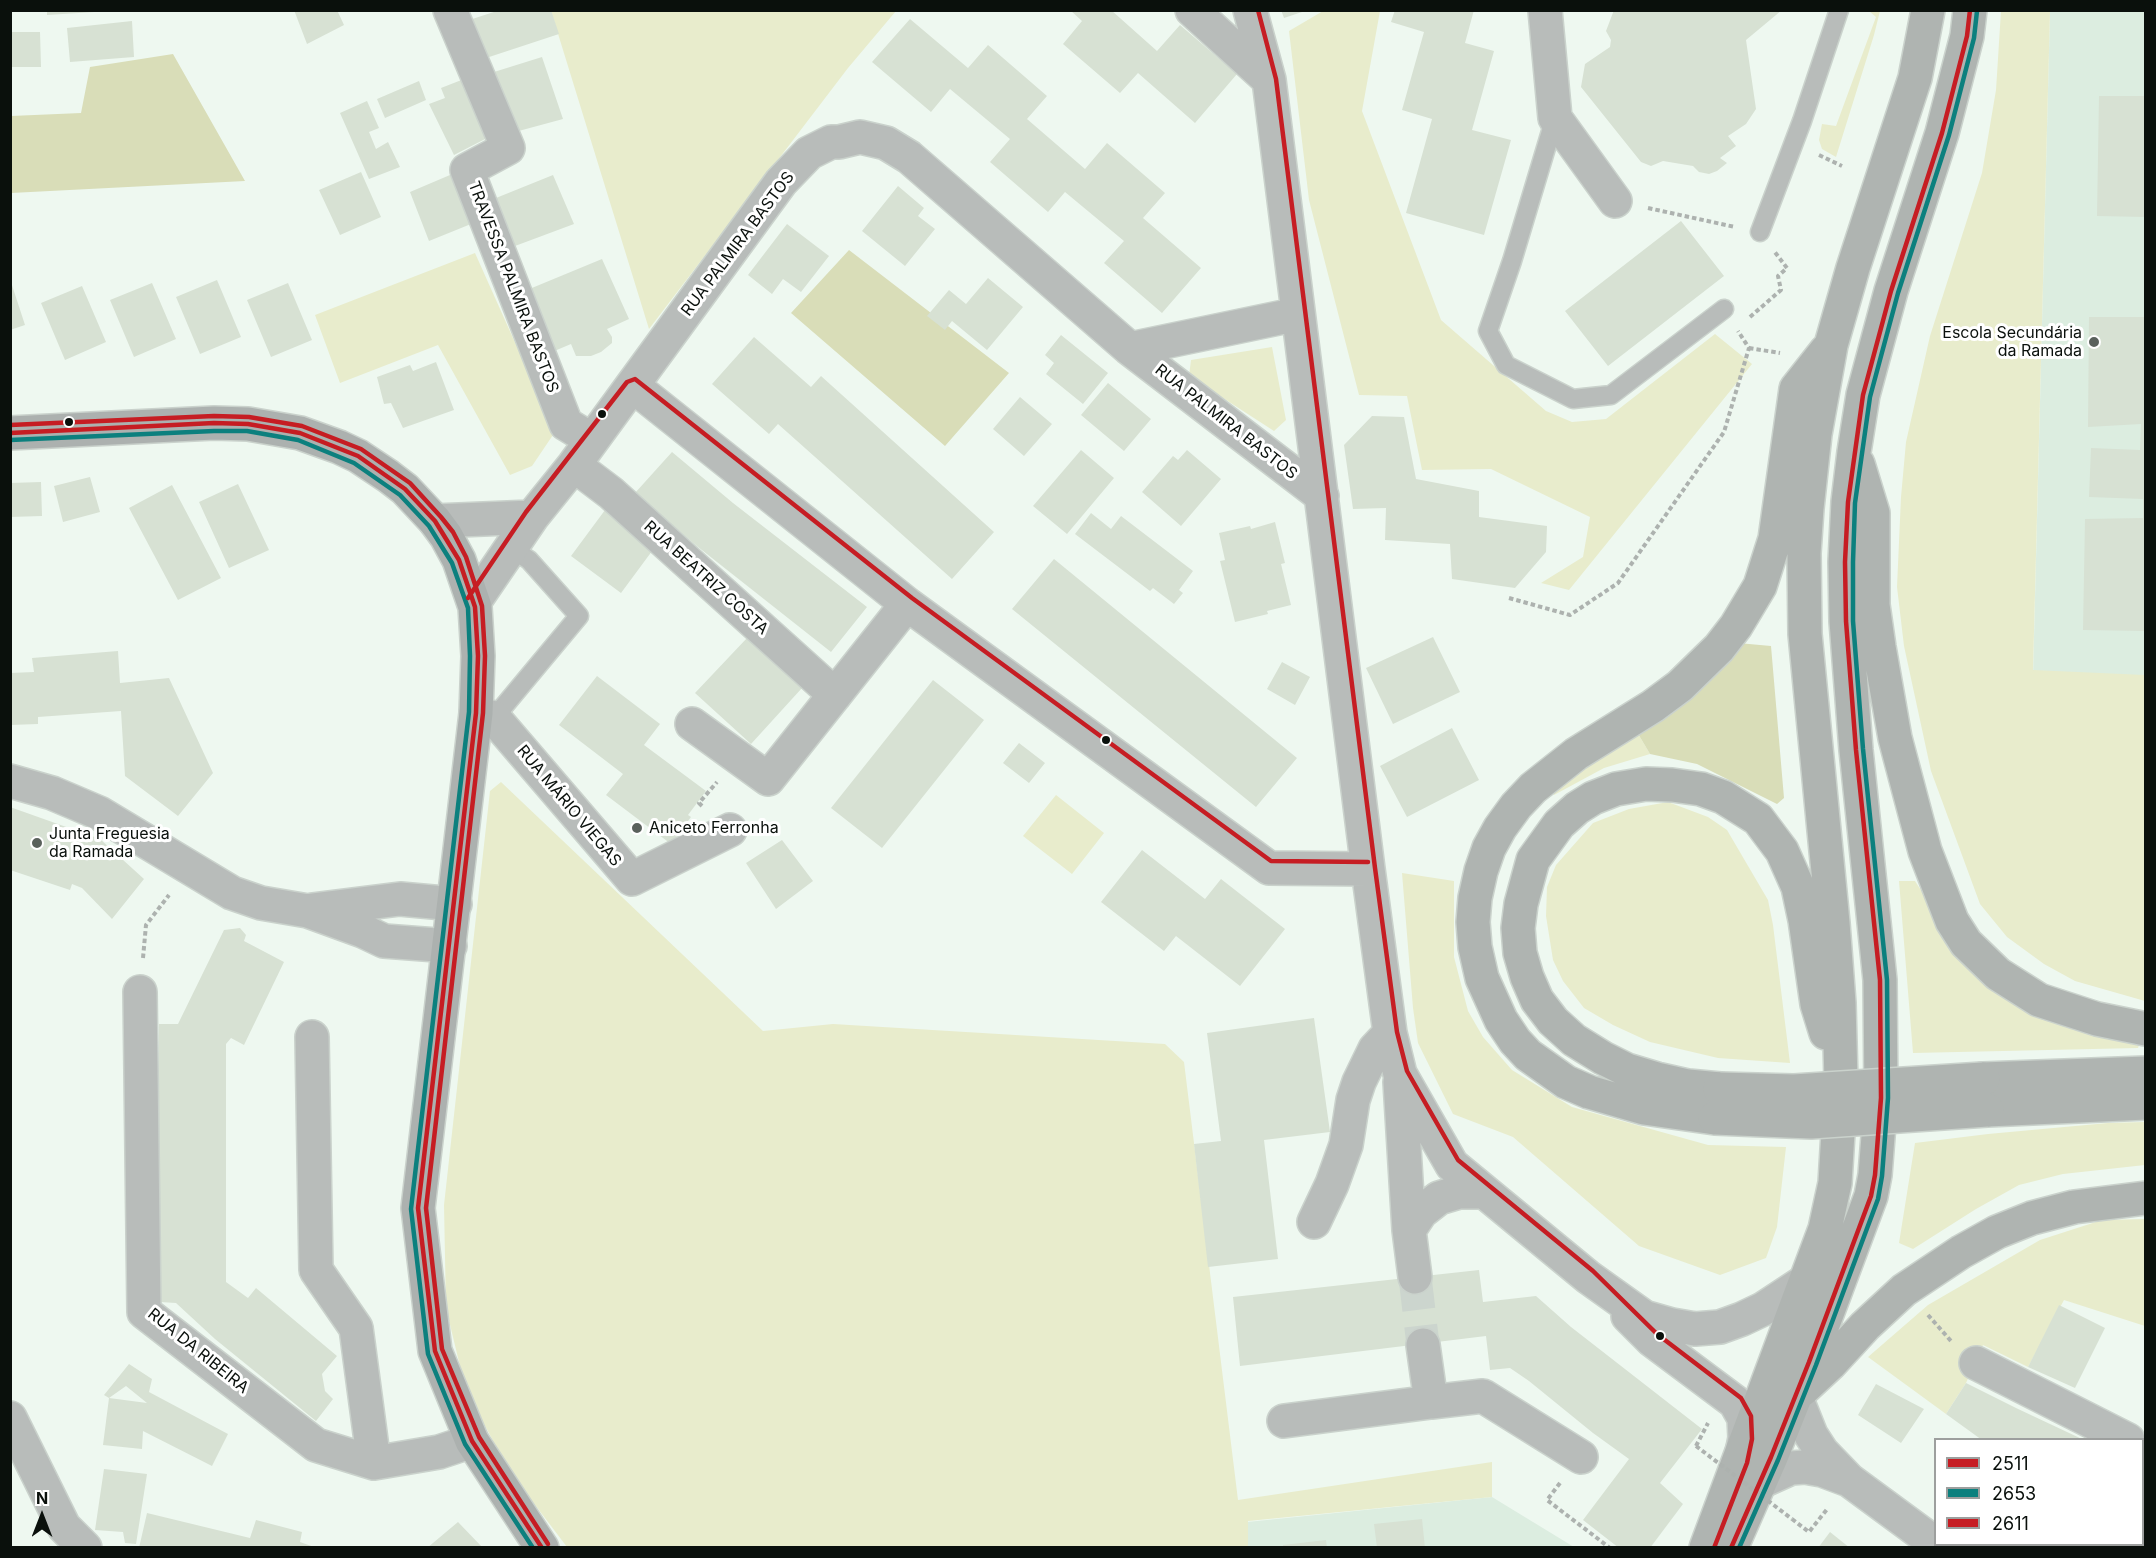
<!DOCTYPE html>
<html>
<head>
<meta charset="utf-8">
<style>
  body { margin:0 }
  #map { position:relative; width:2156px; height:1558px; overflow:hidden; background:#eef8f0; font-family:Inter,sans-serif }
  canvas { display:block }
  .frame { position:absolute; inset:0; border:12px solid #0a100c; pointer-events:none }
  .legend { position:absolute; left:1934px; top:1438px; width:210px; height:108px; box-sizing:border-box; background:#fff; border:2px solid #9d9f9e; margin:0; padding:8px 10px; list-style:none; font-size:18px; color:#0a100c }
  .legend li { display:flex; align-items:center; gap:12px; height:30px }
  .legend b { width:30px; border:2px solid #9d9f9e }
  .north { position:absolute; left:12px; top:1486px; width:60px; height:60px; -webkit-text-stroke:4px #fff; paint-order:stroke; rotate:0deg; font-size:16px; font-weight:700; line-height:24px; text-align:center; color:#0a100c }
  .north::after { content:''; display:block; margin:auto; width:21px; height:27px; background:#0a100c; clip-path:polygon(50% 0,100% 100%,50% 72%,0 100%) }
</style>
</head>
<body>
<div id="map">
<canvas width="2156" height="1558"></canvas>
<div class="frame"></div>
<ul class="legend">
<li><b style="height:8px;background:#c61d23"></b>2511</li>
<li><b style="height:8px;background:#0c807e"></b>2653</li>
<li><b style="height:8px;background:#c61d23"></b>2611</li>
</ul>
<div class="north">N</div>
</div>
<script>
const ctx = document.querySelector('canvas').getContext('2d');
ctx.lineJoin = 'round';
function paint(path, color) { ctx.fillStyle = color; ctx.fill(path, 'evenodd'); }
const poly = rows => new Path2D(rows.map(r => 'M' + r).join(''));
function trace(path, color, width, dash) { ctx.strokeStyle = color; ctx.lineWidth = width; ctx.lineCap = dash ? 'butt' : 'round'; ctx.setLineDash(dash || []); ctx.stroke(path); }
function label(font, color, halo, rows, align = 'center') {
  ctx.font = font + ' Inter,sans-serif'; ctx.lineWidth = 6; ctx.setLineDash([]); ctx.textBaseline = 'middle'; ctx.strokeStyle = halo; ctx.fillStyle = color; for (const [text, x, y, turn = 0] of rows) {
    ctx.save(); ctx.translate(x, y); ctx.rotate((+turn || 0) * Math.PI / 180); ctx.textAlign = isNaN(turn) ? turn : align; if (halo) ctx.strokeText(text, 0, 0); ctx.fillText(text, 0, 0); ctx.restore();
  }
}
const built = poly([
  [2050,11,2143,11,2146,13,2145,913,2028,872],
  [1492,1497,1574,1547,1248,1547,1247,1522]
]);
const green = poly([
  [551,11,896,11,848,68,649,329],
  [1323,11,1380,11,1362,111,1441,320,1546,411,1572,422,1606,419,1715,334,1752,364,1569,590,1541,583,1583,557,1590,517,1491,469,1422,470,1407,396,1359,395,1309,200,1289,31],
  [1869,11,1880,11,1874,35,1836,157,1822,149,1819,140,1822,124,1836,126,1876,17],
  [2001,11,2050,11,2033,670,2145,675,2145,1001,2075,981,2044,964,2007,937,1980,904,1931,771,1904,646,1897,587,1901,497,1906,442,1930,336,1982,173,1996,90],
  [475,253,555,432,532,466,510,475,438,345,340,383,315,315],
  [1272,347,1286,420,1274,431,1189,376,1191,360],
  [1637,732,1650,754,1604,768,1554,795,1551,789],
  [501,782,763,1031,833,1024,1165,1044,1184,1062,1238,1500,1492,1462,1492,1497,1248,1521,1248,1547,567,1547,510,1472,466,1391,446,1308,444,1205,490,791],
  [1056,795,1104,833,1072,874,1023,836],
  [1668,802,1708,817,1727,830,1768,900,1773,925,1790,1063,1718,1058,1650,1042,1613,1025,1584,1008,1563,981,1553,960,1546,916,1547,887,1556,865,1593,823,1629,809],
  [1402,873,1454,881,1454,957,1468,1011,1483,1037,1512,1070,1572,1107,1708,1145,1786,1147,1777,1227,1766,1258,1720,1275,1639,1246,1513,1137,1453,1114,1418,1043,1413,1008],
  [1899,881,1915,881,1980,981,2018,1002,2142,1038,2138,1048,1913,1053],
  [2145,1122,2145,1165,2063,1174,2019,1185,1976,1209,1913,1249,1899,1243,1915,1143,1988,1134,2108,1123],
  [2145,1219,2145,1326,2064,1300,2028,1367,1983,1345,1966,1383,1946,1414,1868,1357,1928,1305,2040,1240,2102,1220]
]);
const forest = poly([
  [173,54,245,181,11,193,11,116,81,113,90,67],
  [849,250,1009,373,945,446,791,313],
  [1738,643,1771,646,1784,798,1777,804,1697,764,1650,754,1637,732]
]);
const building = poly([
  [47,10,94,10,94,12,47,15],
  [294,10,337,10,344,25,307,44],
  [500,10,551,10,559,34,477,61,463,22],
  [1070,10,1111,10,1157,51,1180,25,1237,74,1195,123,1138,73,1120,93,1063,44,1082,21],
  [1281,10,1305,10,1305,11,1284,18],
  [1395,10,1474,10,1465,43,1494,51,1472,130,1511,140,1484,235,1406,213,1432,119,1402,110,1424,32,1391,22],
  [1614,10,1782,10,1746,40,1756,109,1746,124,1728,136,1736,146,1720,158,1727,163,1717,171,1709,174,1699,172,1693,166,1663,161,1651,166,1641,162,1581,87,1585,64,1610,47,1611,40,1606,31],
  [910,19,968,68,988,45,1047,96,1027,119,1085,169,1107,143,1165,193,1143,218,1201,268,1162,313,1104,263,1124,241,1065,192,1048,212,990,162,1010,139,950,89,931,112,872,62],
  [132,21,134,57,70,62,67,28],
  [10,32,40,32,41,67,10,67],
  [542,57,563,119,515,132,494,72],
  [464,79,491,136,454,155,429,104,445,98,441,88],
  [419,81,426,100,385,118,377,99],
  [2099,96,2145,96,2145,217,2097,216],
  [367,101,379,128,369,132,376,149,388,142,400,167,369,179,340,113],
  [361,172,381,217,340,235,319,190],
  [450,175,471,224,429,241,410,192],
  [553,175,574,224,515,246,496,198],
  [898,186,924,208,918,216,935,229,905,266,862,231],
  [1681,221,1724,276,1608,366,1565,311],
  [787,224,829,256,801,292,783,279,772,294,748,275],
  [602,259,629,319,607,329,612,337,612,343,601,352,591,356,576,356,571,344,552,352,527,290],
  [988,278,1023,307,987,350,952,321,945,330,927,316,949,290,966,304],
  [10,279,25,325,10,330],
  [217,280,241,337,200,354,176,297],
  [152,283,176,339,134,357,110,300],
  [288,283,312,340,271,357,247,300],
  [82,286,106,342,65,360,41,303],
  [2089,317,2145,317,2145,631,2083,630,2085,519,2143,518,2143,499,2089,497,2091,448,2140,450,2141,424,2088,427],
  [1061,335,1108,373,1083,404,1046,374,1054,363,1045,355],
  [754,337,811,387,821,376,994,532,952,579,778,424,769,434,712,384],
  [436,362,454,410,403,428,391,403,384,404,377,377,410,365,413,371],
  [1108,383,1151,419,1124,451,1081,415],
  [1020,397,1052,424,1024,456,993,429],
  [1372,416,1404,417,1416,479,1479,491,1479,517,1547,526,1546,552,1515,588,1452,579,1450,544,1385,540,1386,508,1353,509,1344,445],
  [1081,450,1114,478,1067,534,1033,506],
  [1187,450,1221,479,1181,526,1142,492,1173,456,1178,460],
  [672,452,733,503,867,607,831,652,698,547,635,493],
  [90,477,100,512,63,522,54,486],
  [41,482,42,516,10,517,10,483],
  [238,484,269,550,229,568,199,502],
  [172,485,221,578,178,600,129,508],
  [608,506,658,543,621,593,571,556],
  [1091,513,1111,529,1121,516,1193,571,1179,590,1183,593,1174,604,1153,588,1150,591,1075,534],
  [1275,522,1285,563,1281,564,1291,605,1267,611,1268,614,1235,622,1220,561,1225,560,1219,533,1250,526,1251,529],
  [1054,559,1297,758,1256,807,1012,609],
  [1433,637,1460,692,1393,724,1366,668],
  [747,638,802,688,751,744,695,693],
  [118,651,120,683,169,678,213,773,178,816,125,776,121,711,38,717,38,724,10,725,10,673,34,672,32,658],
  [1282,662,1310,677,1295,705,1267,689],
  [597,676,660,724,644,745,706,791,688,815,691,817,671,844,606,795,623,774,559,725],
  [933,680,984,720,882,848,831,808],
  [1452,728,1479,780,1407,817,1380,766],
  [1019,743,1045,763,1029,783,1003,763],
  [10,807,100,839,144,879,112,919,82,888,72,884,70,890,10,870],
  [782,840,813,881,776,909,746,863],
  [1142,850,1205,899,1221,879,1285,929,1240,986,1176,936,1164,951,1101,902],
  [240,928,246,935,244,941,284,962,244,1045,231,1038,226,1044,226,1282,248,1298,256,1288,337,1356,322,1374,325,1391,333,1399,316,1421,215,1339,176,1303,160,1302,158,1116,159,1024,178,1024,224,930],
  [1314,1018,1330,1132,1264,1140,1278,1259,1208,1267,1194,1144,1221,1141,1207,1033],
  [1479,1270,1483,1302,1536,1296,1571,1327,1702,1429,1660,1483,1683,1504,1650,1548,1619,1548,1583,1520,1629,1459,1593,1433,1529,1381,1510,1368,1490,1370,1486,1336,1240,1366,1233,1297],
  [2059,1305,2105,1328,2075,1388,2028,1367],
  [129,1364,152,1379,149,1392,228,1434,212,1466,143,1431,142,1449,103,1445,109,1398,104,1395],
  [126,1386,147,1403,109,1398],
  [1966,1383,2016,1408,2084,1440,1982,1440,1946,1414],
  [1876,1384,1924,1409,1901,1443,1858,1415],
  [104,1469,147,1474,136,1544,125,1543,123,1532,95,1530],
  [2142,1469,2145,1471,2145,1530,2142,1529],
  [147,1513,250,1538,256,1520,302,1532,300,1542,317,1548,139,1548],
  [1422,1519,1425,1548,1377,1548,1374,1524],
  [458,1522,483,1548,427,1548],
  [1830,1532,1850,1548,1818,1548],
  [1326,1540,1327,1548,1283,1548,1283,1545],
  [2028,1545,2114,1545,2116,1548,2032,1548]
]);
const streetTunnel = poly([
  [1415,1277,1423,1345]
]);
const path = poly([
  [1819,155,1842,166],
  [1648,208,1735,227],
  [1750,317,1781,290,1778,276,1787,268,1774,251],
  [1749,348,1780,353],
  [1509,598,1570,615,1618,583,1724,432,1749,348,1738,331],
  [702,806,699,803,717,782],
  [143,958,146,925,169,895],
  [1928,1315,1951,1341],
  [1696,1446,1708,1423],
  [1560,1483,1547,1500,1610,1548],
  [1792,1519,1809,1532,1828,1508]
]);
const lane = poly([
  [1555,118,1512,261,1488,331,1506,365,1573,399,1611,395,1724,309],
  [1760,232,1802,121,1839,10],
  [494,718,579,616,529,560,511,548]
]);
const street = poly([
  [450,10,508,148,467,170,566,424,592,440],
  [1192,10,1269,80],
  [1250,10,1269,80,1368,869,1390,1033,1400,1074,1452,1165,1588,1277,1644,1317,1672,1325,1695,1329,1720,1327,1742,1319,1763,1309,1807,1280],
  [1545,10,1555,118,1615,201],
  [1130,349,1298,314],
  [633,386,907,604,1269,868,1368,869],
  [574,465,611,493,835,695],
  [435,521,532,517],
  [474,602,532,517,574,465,781,182,809,153,831,142,839,142,860,137,886,143,909,157,1130,349,1322,496],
  [476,713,494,718,632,879,730,830],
  [692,724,768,779,907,604],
  [10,781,52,793,99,813,232,893,261,903,308,911,363,931,384,941,450,946],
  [312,910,400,899,455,904],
  [140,992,144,1312,316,1445,374,1463,439,1452,472,1441],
  [312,1037,316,1270,356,1328,374,1463],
  [1400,1082,1409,1230,1415,1277],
  [1314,1222,1332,1184,1346,1145,1353,1100,1359,1082,1375,1049,1390,1033],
  [1409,1230,1421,1212,1439,1198,1459,1192,1484,1192],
  [1628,1316,1652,1340,1735,1402,1744,1418,1745,1438,1742,1453],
  [1423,1345,1431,1402,1483,1396,1581,1457],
  [1976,1363,2128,1440],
  [1795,1395,1811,1435,1822,1452,1849,1480,1936,1544],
  [10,1418,64,1527,85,1548],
  [1284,1421,1431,1402],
  [1760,1482,1791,1468,1805,1467,1822,1470,1846,1479]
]);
const secondary = poly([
  [10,433,214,423,248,424,300,433,339,447,358,456,388,476,405,489,435,521,446,536,459,560,475,607,478,656,476,713,418,1208,435,1351,472,1441,542,1548]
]);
const primary = poly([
  [1858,464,1873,513,1873,605,1879,647,1895,738,1925,851,1952,921,1966,943,1998,974,2039,1000,2097,1019,2146,1029],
  [1983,1079,2146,1073],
  [1720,1089,1688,1086,1657,1079,1627,1070,1603,1058,1574,1040,1553,1021,1537,1000,1527,977,1520,953,1518,928,1521,904,1533,860,1559,824,1577,808,1593,798,1616,789,1646,784,1672,785,1701,789,1723,797,1758,819,1782,851,1798,887,1805,920,1817,1004,1826,1033],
  [1987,1110,2146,1103],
  [1715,1118,1644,1108,1589,1092,1566,1082,1528,1055,1515,1041,1501,1020,1482,978,1475,947,1473,922,1475,898,1481,871,1489,848,1500,828,1516,806,1533,788,1576,754,1653,706,1680,686,1719,648,1736,626,1760,586,1775,539,1796,389,1826,351],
  [1802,1390,1830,1364,1865,1326,1904,1290,1961,1252,1997,1232,2032,1218,2074,1207,2146,1198],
  [1706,1548,1825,1229,1835,1183,1841,1082,1839,1003,1833,923,1805,634,1804,553,1807,508,1815,434,1831,345,1853,268,1915,78,1928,10],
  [1731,1548,1771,1457,1809,1362,1871,1196,1875,1175,1881,1098,1880,980,1856,750,1846,621,1845,562,1848,502,1854,452,1863,395,1891,291,1942,133,1967,36,1970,10]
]);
const pathBridge = poly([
  [1696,1446,1792,1519]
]);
const primaryBridge = poly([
  [1720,1089,1794,1091,1983,1079],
  [1715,1118,1811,1122,1987,1110]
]);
const bus1 = poly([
  [10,433,214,423,248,424,300,433,358,456,405,489,435,521,459,560,475,607,478,656,476,713,418,1208,435,1351,472,1441,542,1548],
  [1731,1548,1771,1457,1809,1362,1871,1196,1875,1175,1881,1098,1880,980,1856,750,1846,621,1845,562,1848,502,1863,395,1891,291,1942,133,1967,36,1970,10]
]);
const bus2 = poly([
  [10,440,214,431,247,431,298,440,354,463,400,495,429,526,452,563,468,608,470,656,469,712,411,1209,428,1354,465,1444,533,1548],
  [1739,1548,1778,1460,1816,1365,1878,1199,1882,1176,1888,1098,1887,980,1863,749,1853,621,1853,562,1855,503,1870,397,1898,293,1949,135,1974,38,1977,11]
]);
const bus3 = poly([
  [1258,10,1276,79,1375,868,1397,1032,1407,1071,1458,1160,1593,1271,1657,1334,1741,1398,1751,1416,1752,1439,1747,1463,1714,1548],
  [10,425,214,416,249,417,302,426,361,449,410,483,441,517,453,532,466,557,482,606,485,656,483,713,426,1208,442,1349,479,1437,548,1544],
  [468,598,526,512,627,382,635,379,912,598,1271,861,1368,862]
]);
const markers = [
  [2094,342,6,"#5a615c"],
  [602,414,5,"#0a100c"],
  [69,422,5,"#0a100c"],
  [1106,740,5,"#0a100c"],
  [637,828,6,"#5a615c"],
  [37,843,6,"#5a615c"],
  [1660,1336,5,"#0a100c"]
];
const streetNames = [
  ["RUA PALMIRA BASTOS",738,244,-53],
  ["TRAVESSA PALMIRA BASTOS",513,287,69],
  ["RUA PALMIRA BASTOS",1226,422,38],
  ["RUA BEATRIZ COSTA",706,578,42],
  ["RUA MÁRIO VIEGAS",569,806,50],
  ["RUA DA RIBEIRA",198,1351,39]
];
const poiNames = [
  ["Escola Secundária",2082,333,"right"],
  ["da Ramada",2082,351,"right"],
  ["Aniceto Ferronha",649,828],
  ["Junta Freguesia",49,834],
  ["da Ramada",49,852]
];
paint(built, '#dcede0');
paint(green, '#e8eccc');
paint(forest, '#d9ddb8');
paint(building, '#d7e1d3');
trace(streetTunnel, '#ccd5ce', 33, [33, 16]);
trace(lane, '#cad2cc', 21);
trace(street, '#cad2cc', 36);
trace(secondary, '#cad2cc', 36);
trace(primary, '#cad2cc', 36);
trace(path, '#adb2af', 4, [4.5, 3]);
trace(lane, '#b8bcba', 18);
trace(street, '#b8bcba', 33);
trace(secondary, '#acb1af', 33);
trace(primary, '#afb4b1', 33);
trace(primaryBridge, '#cad2cc', 36, []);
trace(pathBridge, '#adb2af', 4, [4.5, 3]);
trace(primaryBridge, '#afb4b1', 33);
trace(bus1, '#c61d23', 4.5);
trace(bus2, '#0c807e', 4.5);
trace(bus3, '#c61d23', 4.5);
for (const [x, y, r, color] of markers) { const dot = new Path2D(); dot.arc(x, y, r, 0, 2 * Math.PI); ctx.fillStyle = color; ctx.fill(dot); trace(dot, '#fff', 2); }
label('16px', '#0a100c', '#fff', streetNames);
label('16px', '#0a100c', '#fff', poiNames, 'left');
</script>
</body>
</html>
